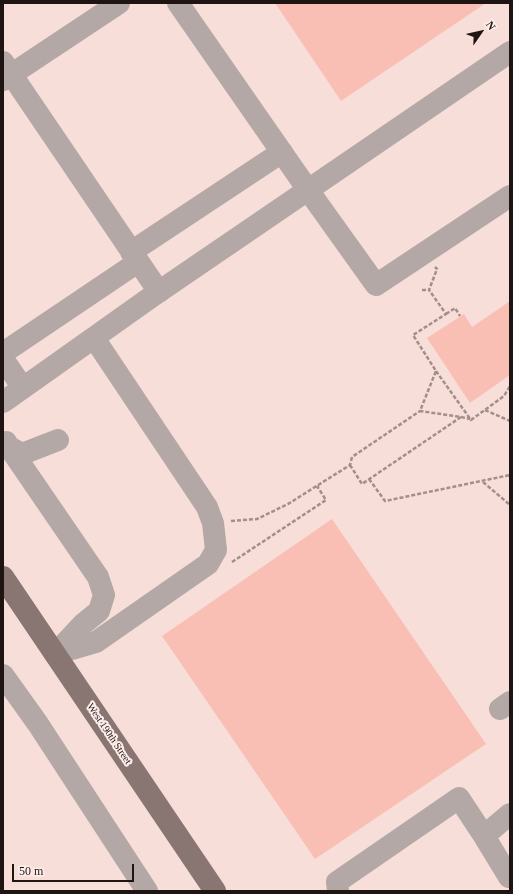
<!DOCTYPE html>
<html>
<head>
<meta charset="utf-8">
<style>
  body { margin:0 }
  #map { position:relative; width:513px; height:894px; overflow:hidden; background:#f8ded9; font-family:Georgia,serif }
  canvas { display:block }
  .frame { position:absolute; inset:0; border:4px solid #1e1513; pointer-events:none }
  .north { position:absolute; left:461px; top:12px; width:40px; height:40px; -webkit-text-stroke:3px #feeeeb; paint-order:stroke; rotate:56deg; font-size:11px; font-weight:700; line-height:16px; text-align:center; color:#1e1513 }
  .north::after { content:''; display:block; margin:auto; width:14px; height:18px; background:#1e1513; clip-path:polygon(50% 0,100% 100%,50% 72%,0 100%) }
  .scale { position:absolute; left:12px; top:864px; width:122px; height:18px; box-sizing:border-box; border:2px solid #1e1513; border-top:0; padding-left:5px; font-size:12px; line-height:14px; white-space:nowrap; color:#1e1513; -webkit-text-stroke:3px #feeeeb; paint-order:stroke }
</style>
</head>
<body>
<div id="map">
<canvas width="513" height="894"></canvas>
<div class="frame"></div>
<div class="north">N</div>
<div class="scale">50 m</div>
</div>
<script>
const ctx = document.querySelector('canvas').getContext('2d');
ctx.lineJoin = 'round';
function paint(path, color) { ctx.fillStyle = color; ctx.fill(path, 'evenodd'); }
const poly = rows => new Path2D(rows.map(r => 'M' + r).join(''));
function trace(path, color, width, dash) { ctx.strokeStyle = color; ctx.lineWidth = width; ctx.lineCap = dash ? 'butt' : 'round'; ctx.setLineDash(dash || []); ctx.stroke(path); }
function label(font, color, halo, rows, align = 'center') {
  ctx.font = font + ' Georgia,serif'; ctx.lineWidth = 4; ctx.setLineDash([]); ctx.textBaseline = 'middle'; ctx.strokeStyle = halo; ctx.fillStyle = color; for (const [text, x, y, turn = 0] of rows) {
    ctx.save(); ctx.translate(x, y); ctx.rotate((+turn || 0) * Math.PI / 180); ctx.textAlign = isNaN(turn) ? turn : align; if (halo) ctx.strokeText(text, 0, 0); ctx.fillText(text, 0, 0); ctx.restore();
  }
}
const building = poly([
  [275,3,486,3,341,101],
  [510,301,510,375,470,403,427,338,464,314,472,327],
  [332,519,486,744,315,859,162,636]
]);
const path = poly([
  [422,290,429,290],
  [446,314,455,308,460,316],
  [436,371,471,420,504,396,510,386],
  [485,410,510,421],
  [461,417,470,419],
  [350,465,362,484,461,417,420,411,436,371,413,335,446,314,429,290,437,269,435,267],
  [369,479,385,501,510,475],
  [483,482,510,505],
  [231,521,257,519,288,504,350,465,352,457,420,411],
  [232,562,326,500,317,486]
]);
const minor = poly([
  [178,3,308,190,376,285,510,196],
  [3,62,159,292],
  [3,80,119,3],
  [131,252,282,152],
  [3,353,138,262],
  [3,359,23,388],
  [3,402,154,295,510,52],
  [6,442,9,447,22,454,58,440],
  [9,447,98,577,104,595,99,611,83,624,55,654],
  [55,654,96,642,208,564,216,550,213,523,207,507,94,338],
  [3,675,38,724,147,891],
  [500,709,510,702],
  [509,877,484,836,510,814],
  [338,891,337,882,459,798,484,836]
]);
const major = poly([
  [3,577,215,891]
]);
const streetNames = [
  ["West 190th Street",109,734,56]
];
paint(building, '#f9bfb5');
trace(path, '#a28f8b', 2.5, [4, 2]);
trace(minor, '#b3a8a6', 22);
trace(major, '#897571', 22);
label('10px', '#1e1513', '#feeeeb', streetNames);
</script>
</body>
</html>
